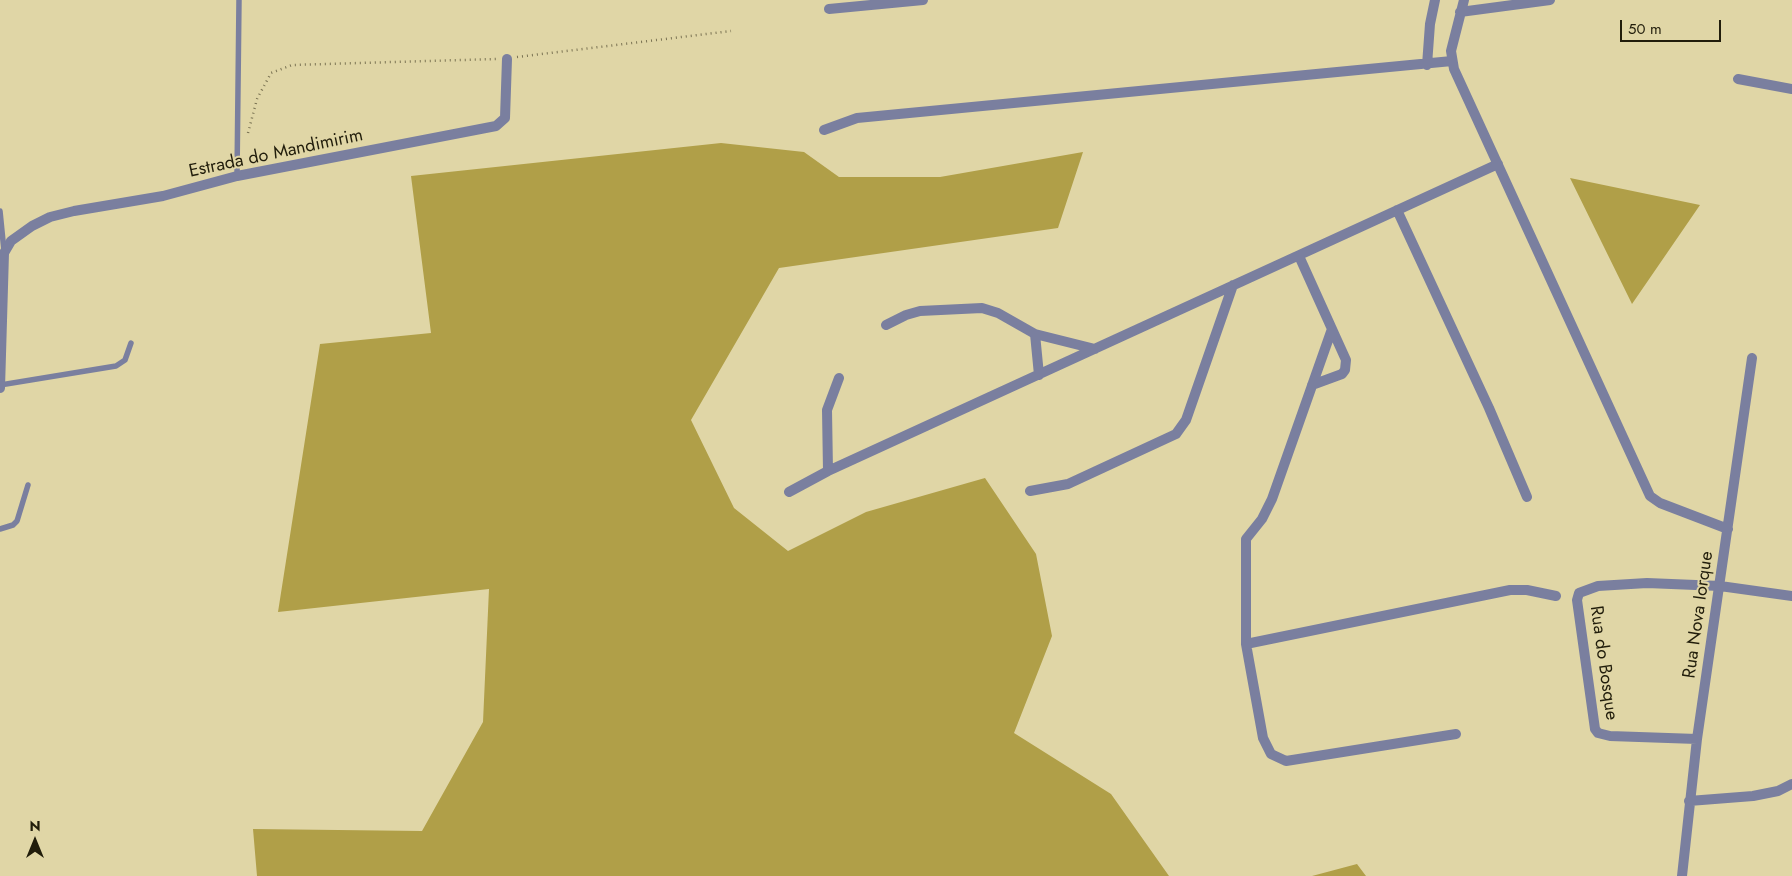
<!DOCTYPE html>
<html>
<head>
<meta charset="utf-8">
<style>
  body { margin:0 }
  #map { position:relative; width:1792px; height:876px; overflow:hidden; background:#e0d6a6; font-family:Jost,sans-serif }
  canvas { display:block }
  .north { position:absolute; left:10px; top:816px; width:50px; height:50px; -webkit-text-stroke:4px #e0d6a6; paint-order:stroke; rotate:0deg; font-size:14px; font-weight:700; line-height:20px; text-align:center; color:#211d0b }
  .north::after { content:''; display:block; margin:auto; width:18px; height:22px; background:#211d0b; clip-path:polygon(50% 0,100% 100%,50% 72%,0 100%) }
  .scale { position:absolute; left:1620px; top:20px; width:101px; height:22px; box-sizing:border-box; border:2px solid #211d0b; border-top:0; padding-left:6px; font-size:15px; line-height:18px; white-space:nowrap; color:#211d0b; -webkit-text-stroke:4px #e0d6a6; paint-order:stroke }
</style>
</head>
<body>
<div id="map">
<canvas width="1792" height="876"></canvas>
<div class="north">N</div>
<div class="scale">50 m</div>
</div>
<script>
const ctx = document.querySelector('canvas').getContext('2d');
ctx.lineJoin = 'round';
function paint(path, color) { ctx.fillStyle = color; ctx.fill(path, 'evenodd'); }
const poly = rows => new Path2D(rows.map(r => 'M' + r).join(''));
function trace(path, color, width, dash) { ctx.strokeStyle = color; ctx.lineWidth = width; ctx.lineCap = dash ? 'butt' : 'round'; ctx.setLineDash(dash || []); ctx.stroke(path); }
function label(font, color, halo, rows, align = 'center') {
  ctx.font = font + ' Jost,sans-serif'; ctx.lineWidth = 4; ctx.setLineDash([]); ctx.textBaseline = 'middle'; ctx.strokeStyle = halo; ctx.fillStyle = color; for (const [text, x, y, turn = 0] of rows) {
    ctx.save(); ctx.translate(x, y); ctx.rotate((+turn || 0) * Math.PI / 180); ctx.textAlign = isNaN(turn) ? turn : align; if (halo) ctx.strokeText(text, 0, 0); ctx.fillText(text, 0, 0); ctx.restore();
  }
}
const forest = poly([
  [721,143,804,152,839,177,940,177,1083,152,1058,228,779,268,691,420,734,508,788,551,866,512,985,478,1036,554,1052,636,1014,733,1111,794,1169,876,257,876,253,829,422,831,483,722,489,589,278,612,320,344,431,333,411,176],
  [1570,178,1700,205,1632,304],
  [1357,864,1366,876,1312,876]
]);
const path = poly([
  [517,57,731,31],
  [248,133,257,99,271,73,292,65,496,59]
]);
const lane = poly([
  [237,176,239,0],
  [0,211,4,251],
  [0,385,116,366,125,360,131,343],
  [0,529,13,525,17,521,28,485]
]);
const street = poly([
  [1464,0,1451,51,1454,69,1650,496,1660,503,1728,529],
  [829,9,923,0],
  [1460,12,1550,0],
  [1427,65,1430,24,1435,0],
  [1738,79,1792,89],
  [824,130,857,118,1452,61],
  [1397,210,1489,408,1527,497],
  [1299,256,1346,360,1345,370,1342,374,1312,385],
  [886,325,906,315,920,311,982,308,998,313,1035,334,1095,349],
  [1332,329,1272,499,1262,519,1246,539,1246,644,1263,738,1271,754,1286,761,1456,734],
  [1035,334,1039,375],
  [0,388,4,253,11,241,32,226,50,217,74,211,163,196,237,176,496,126,505,118,507,59],
  [828,471,827,410,839,378],
  [1030,491,1068,484,1176,434,1186,420,1233,285],
  [789,492,828,471,1498,164],
  [1246,644,1510,590,1527,590,1556,596],
  [1697,739,1610,736,1598,733,1595,729,1577,600,1579,593,1598,586,1647,583,1720,586,1792,596],
  [1689,801,1753,796,1778,791,1792,784],
  [1682,876,1697,739,1752,358]
]);
const streetNames = [
  ["Estrada do Mandimirim",276,154,-12],
  ["Rua Nova Iorque",1699,615,-82],
  ["Rua do Bosque",1603,663,82]
];
paint(forest, '#b09f48');
trace(path, '#7a7353', 2.5, [1, 4]);
trace(lane, '#7a7f9f', 5.5);
trace(street, '#7a7f9f', 10);
label('18px', '#211d0b', '#e0d6a6', streetNames);
</script>
</body>
</html>
